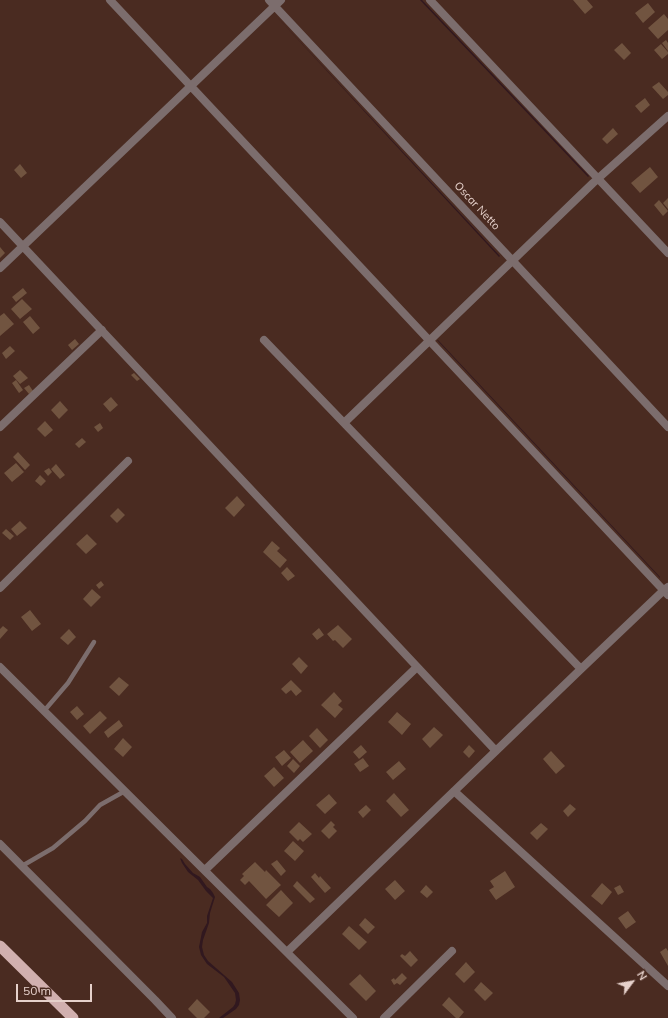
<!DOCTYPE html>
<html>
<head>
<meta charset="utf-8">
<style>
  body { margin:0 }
  #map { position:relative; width:668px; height:1018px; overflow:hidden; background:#4a2b21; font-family:Mulish,sans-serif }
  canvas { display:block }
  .north { position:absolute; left:612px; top:962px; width:40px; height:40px; -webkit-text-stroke:3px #4a2b21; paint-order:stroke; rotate:58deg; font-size:11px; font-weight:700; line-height:16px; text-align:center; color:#e6d1cb }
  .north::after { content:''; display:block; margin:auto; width:14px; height:18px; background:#e6d1cb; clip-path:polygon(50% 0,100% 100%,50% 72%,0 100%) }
  .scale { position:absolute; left:16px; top:984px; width:76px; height:18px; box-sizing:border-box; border:2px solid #e6d1cb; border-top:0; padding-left:5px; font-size:12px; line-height:14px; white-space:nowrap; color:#e6d1cb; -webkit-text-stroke:3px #4a2b21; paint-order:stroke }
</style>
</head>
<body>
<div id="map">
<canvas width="668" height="1018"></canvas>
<div class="north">N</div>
<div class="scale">50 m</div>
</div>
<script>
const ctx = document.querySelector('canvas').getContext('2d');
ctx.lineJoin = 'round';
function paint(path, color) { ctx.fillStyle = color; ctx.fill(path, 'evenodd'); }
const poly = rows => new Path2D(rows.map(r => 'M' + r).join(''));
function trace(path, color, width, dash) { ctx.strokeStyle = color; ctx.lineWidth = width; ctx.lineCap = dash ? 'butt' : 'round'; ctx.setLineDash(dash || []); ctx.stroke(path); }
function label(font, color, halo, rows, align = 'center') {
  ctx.font = font + ' Mulish,sans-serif'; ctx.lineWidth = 3.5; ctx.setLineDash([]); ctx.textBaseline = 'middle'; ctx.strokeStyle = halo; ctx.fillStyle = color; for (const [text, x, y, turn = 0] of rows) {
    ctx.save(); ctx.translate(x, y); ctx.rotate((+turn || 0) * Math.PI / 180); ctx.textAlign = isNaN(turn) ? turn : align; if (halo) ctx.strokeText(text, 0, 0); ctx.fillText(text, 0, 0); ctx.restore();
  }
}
const water = poly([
  [420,0,422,0,589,176,588,177],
  [276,16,500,256,499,257],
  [437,340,438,340,660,577,660,578],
  [180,858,182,859,185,864,193,873,200,877,207,887,210,889,213,893,215,897,210,913,209,923,203,940,202,947,204,955,208,961,232,982,239,993,240,1000,239,1005,236,1009,223,1018,219,1018,233,1007,235,1004,236,1000,235,993,224,977,207,964,201,955,199,947,202,932,207,923,207,916,213,898,206,891,198,880,188,872,182,863]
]);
const building = poly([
  [573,0,587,0,593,7,585,14],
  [648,3,655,12,643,23,635,13],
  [664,14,668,19,668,30,658,39,648,28],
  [666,40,668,43,668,51,662,43],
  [622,43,631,53,624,60,614,50],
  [661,44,668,52,668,54,662,59,654,50],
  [659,82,668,92,668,95,663,99,652,87],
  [645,98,650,105,641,113,635,106],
  [613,128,618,134,607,144,602,139],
  [20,164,27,173,21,178,14,170],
  [650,167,658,177,640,193,631,183],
  [668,198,668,209,663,203],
  [659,200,668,211,663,216,654,205],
  [0,247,5,253,0,258],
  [23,288,27,293,16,302,12,297],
  [22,299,32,309,20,319,11,309],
  [4,313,14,324,0,336,0,316],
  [30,316,40,328,33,334,23,322],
  [75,339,79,344,72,350,68,345],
  [10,346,15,351,6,359,2,353],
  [20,370,28,378,20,384,13,376],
  [134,373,140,379,137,381,131,375],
  [16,380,23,390,19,393,12,383],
  [29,385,33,391,29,394,24,388],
  [111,397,118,405,110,412,103,404],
  [60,401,68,410,59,419,51,410],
  [45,421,53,430,45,437,37,429],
  [100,423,103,428,98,432,94,427],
  [82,438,86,442,79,448,75,444],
  [18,452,30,465,25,470,13,457],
  [16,463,24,472,12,482,4,473],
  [56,464,65,475,60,479,51,469],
  [49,468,52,472,48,476,44,471],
  [40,475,46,481,41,486,35,481],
  [237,496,245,505,234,517,225,508],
  [118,508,125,515,117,523,110,516],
  [20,521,27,528,17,536,11,529],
  [6,529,14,536,10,540,2,533],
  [87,534,97,544,86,554,76,544],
  [272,541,280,548,277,551,287,560,280,568,263,552],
  [287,567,295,576,288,581,281,573],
  [101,581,104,585,99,589,96,585],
  [92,589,101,597,91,607,83,599],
  [30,610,41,624,32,631,21,617],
  [338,625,352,639,343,648,335,640,333,641,327,634],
  [3,626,8,630,0,639,0,629],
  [319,628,324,635,317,640,312,634],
  [69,629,76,637,68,645,60,638],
  [299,657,308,666,301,674,292,664],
  [119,677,129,685,119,696,109,687],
  [291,680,302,691,296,696,291,690,286,694,281,689],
  [334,692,342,701,338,705,343,709,335,718,321,705],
  [77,706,84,714,77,720,70,712],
  [100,711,107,718,90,734,83,726],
  [397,712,411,724,402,735,388,722],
  [119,720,123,726,108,738,104,732],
  [434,727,443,735,430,748,422,739],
  [317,728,328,740,320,748,309,736],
  [123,738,132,747,123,757,114,749],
  [303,740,313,751,300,763,290,752],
  [361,745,367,752,359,759,353,752],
  [469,745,475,751,469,758,463,752],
  [284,750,291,758,282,766,275,757],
  [551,751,565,766,556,774,543,759],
  [363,758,369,766,360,772,354,764],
  [293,759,300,766,294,773,287,766],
  [399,761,406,769,393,780,386,772],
  [274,767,284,778,274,787,264,776],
  [394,793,409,810,401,817,386,801],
  [329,794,337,803,325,814,316,805],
  [570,804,576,809,568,817,563,811],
  [366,805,371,810,363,818,358,812],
  [331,821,335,825,333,827,337,831,329,839,321,831],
  [299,822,312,834,303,842,300,839,298,841,289,832],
  [541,823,548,829,537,840,530,833],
  [293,841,304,851,295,861,284,851],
  [277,860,286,871,281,876,271,864],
  [255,862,265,872,266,870,281,885,266,899,249,881,245,885,240,880,244,876,242,874],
  [505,871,515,887,496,900,489,890,494,887,490,881],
  [315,873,319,878,320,876,331,888,325,893,311,877],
  [395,880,405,891,395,900,385,889],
  [297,881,315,899,310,903,293,886],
  [602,883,612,892,602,905,591,896],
  [426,885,433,892,427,898,420,892],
  [620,885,624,892,618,895,614,888],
  [281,890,293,903,279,917,266,905],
  [628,911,636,922,626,929,618,918],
  [365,918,375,927,368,934,359,925],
  [349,926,367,942,359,950,342,934],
  [666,948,668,951,668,966,660,952],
  [410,951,418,960,411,967,400,956,402,954,405,956],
  [466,962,475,972,464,983,455,974],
  [402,973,407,978,400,985,397,983,394,985,391,980,394,978,395,980],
  [360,974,376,991,366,1001,349,984],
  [481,982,493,993,485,1001,474,990],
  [449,997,464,1012,459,1018,456,1018,442,1005],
  [197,999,210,1012,204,1018,197,1018,188,1009]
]);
const service = poly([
  [44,711,68,683,94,642],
  [22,866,53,848,85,821,100,805,125,791]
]);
const minor = poly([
  [110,0,668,595],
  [269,0,668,427],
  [430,0,668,253],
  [0,222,496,751],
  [0,268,281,0],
  [264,340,581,669],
  [344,423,593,183,668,116],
  [0,427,102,330],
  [0,588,128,461],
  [0,667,353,1018],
  [454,791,668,986],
  [0,844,155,1000,172,1018],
  [205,870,417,667],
  [287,952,581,669,664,590,668,587],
  [384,1018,452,951]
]);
const trunk = poly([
  [0,946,73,1018]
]);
const streetNames = [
  ["Oscar Netto",477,206,47]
];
paint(water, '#31181f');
paint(building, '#715440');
trace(service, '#7c6d6d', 4.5);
trace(minor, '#7c6d6d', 8);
trace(trunk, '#d1b0af', 11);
label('11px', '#e6d1cb', '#4a2b21', streetNames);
</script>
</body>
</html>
